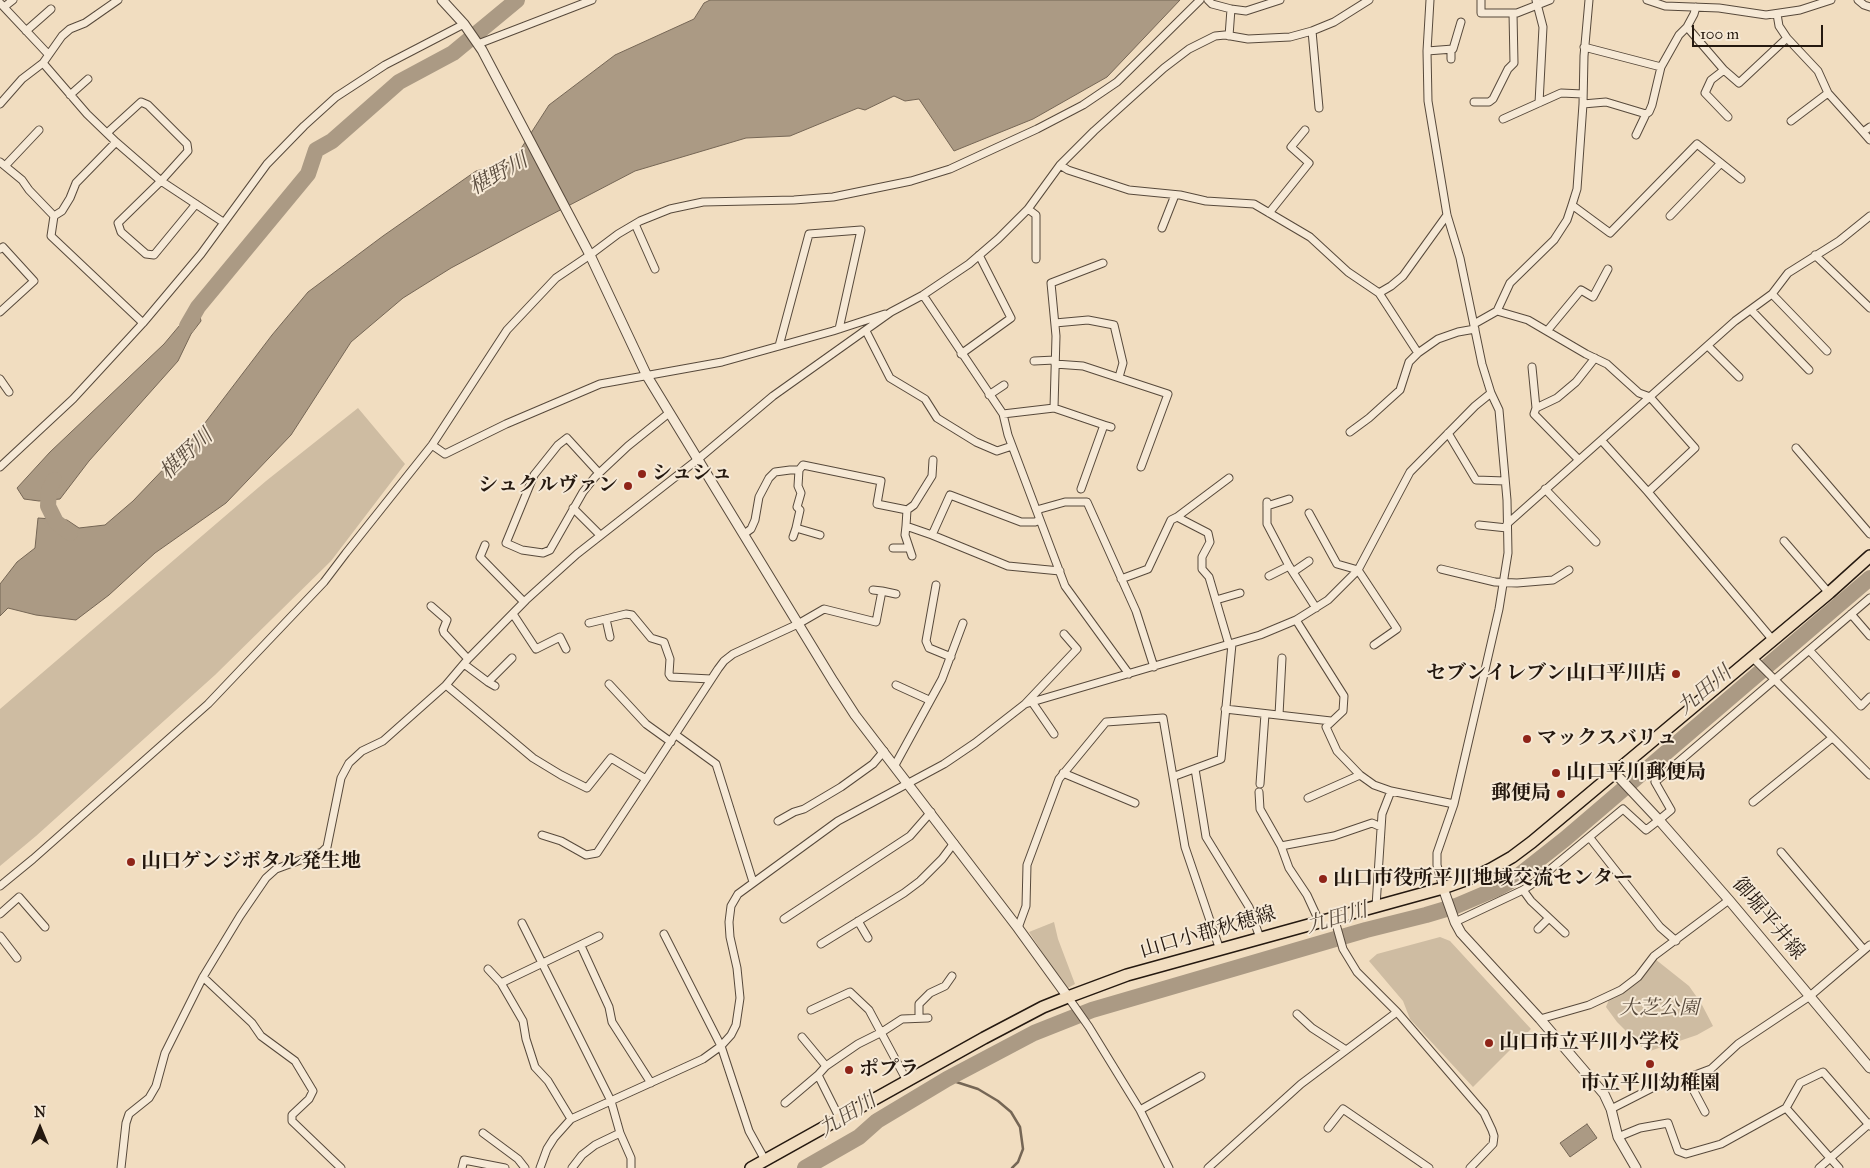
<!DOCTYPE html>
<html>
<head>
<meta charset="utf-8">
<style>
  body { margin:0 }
  #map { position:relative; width:1870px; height:1168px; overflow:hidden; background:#f1ddc0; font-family:"IM FELL Great Primer",serif }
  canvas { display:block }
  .north { position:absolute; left:15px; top:1103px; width:50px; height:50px; -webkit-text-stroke:4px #f6e9d6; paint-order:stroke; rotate:0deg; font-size:14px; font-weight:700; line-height:20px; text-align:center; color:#24180f }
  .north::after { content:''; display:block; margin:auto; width:18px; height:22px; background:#24180f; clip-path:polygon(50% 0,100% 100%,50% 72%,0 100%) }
  .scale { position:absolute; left:1692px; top:25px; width:131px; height:22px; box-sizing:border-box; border:2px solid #24180f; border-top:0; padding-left:6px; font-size:15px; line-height:18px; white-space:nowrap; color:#24180f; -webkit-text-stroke:4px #f6e9d6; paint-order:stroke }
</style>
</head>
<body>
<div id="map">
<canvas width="1870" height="1168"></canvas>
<div class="north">N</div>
<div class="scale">100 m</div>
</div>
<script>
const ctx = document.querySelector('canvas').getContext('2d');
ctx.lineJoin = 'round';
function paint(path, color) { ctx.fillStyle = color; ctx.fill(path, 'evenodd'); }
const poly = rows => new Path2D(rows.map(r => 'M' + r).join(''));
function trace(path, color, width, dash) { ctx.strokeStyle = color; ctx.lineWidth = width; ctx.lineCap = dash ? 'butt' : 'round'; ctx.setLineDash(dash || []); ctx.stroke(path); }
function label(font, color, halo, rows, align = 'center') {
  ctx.font = font + ' "IM FELL Great Primer","Noto Serif JP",serif'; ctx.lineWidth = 4; ctx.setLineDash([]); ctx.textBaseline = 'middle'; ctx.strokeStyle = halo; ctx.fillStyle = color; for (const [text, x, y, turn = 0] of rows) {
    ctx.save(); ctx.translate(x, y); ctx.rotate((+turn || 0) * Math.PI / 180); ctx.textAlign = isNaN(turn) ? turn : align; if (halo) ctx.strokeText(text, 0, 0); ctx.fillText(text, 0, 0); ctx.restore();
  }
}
const green = poly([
  [358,408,405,464,331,561,215,675,36,836,0,866,0,709,266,481],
  [1054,922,1058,939,1075,984,1066,989,1029,932],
  [1440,937,1450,941,1531,1029,1473,1087,1410,1019,1403,1001,1369,961,1377,954],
  [1655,959,1689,986,1701,1003,1713,1026,1697,1035,1647,1052,1617,1022,1606,1007,1610,997]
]);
const water = poly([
  [710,0,1180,0,1107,77,1033,119,954,151,919,99,905,101,894,96,865,110,858,108,790,136,746,138,635,171,520,231,451,268,403,298,351,342,291,435,226,503,155,553,109,595,76,620,36,615,8,608,0,616,0,584,17,562,35,548,38,518,67,520,79,528,105,525,133,501,195,436,272,335,308,292,383,236,476,171,513,161,549,105,615,55,694,19,704,3,710,0],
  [198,307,201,321,191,334,178,361,89,461,60,499,39,501,24,499,17,488,50,452,164,344,190,313,198,307],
  [1587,1124,1597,1138,1570,1157,1560,1143,1587,1124]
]);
const stream = poly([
  [947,1079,978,1089,998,1101,1011,1112,1020,1127,1023,1149,1018,1162,1012,1168]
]);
const river = poly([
  [187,326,198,307,308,174,316,150,332,141,399,82,453,53,517,0],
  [54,480,49,490,48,506,56,522,70,533],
  [805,1168,859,1137,877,1121,947,1079,1034,1033,1092,1010,1366,930,1426,915,1456,906,1496,889,1513,880,1565,839,1870,578]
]);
const minor = poly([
  [1208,0,1212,4,1231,9,1246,11,1280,0],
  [1430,0,1427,51,1428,101,1447,215,1460,258,1482,364,1491,393,1499,410,1507,500,1508,553,1499,609,1482,683,1454,804,1437,853,1437,865,1443,888],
  [1481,0,1481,13,1517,13,1550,0],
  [1536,0,1543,27,1539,103],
  [1647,0,1665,6,1719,8,1766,15,1800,10,1831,0],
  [1858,0,1864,5,1870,7],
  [0,3,48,54],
  [4,7,13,0],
  [1687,27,1724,70,1711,80,1705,93,1728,117],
  [26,31,51,9],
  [1312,31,1319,108],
  [1229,36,1231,9],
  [1787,38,1818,71,1828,93,1791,121],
  [478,44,592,0],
  [1584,47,1661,67,1652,105,1649,112,1646,114],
  [1451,50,1451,59],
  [1427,51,1453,49,1461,22],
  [43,63,87,114,116,142],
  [1661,67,1679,35,1687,27,1694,14,1696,7],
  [1724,70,1739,83,1787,38,1779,26,1777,14],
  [1828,93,1863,132,1870,127],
  [70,95,88,79],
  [1474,102,1489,102,1493,99,1508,69,1514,63,1513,13],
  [0,104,22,79,43,63,62,36,70,29,85,23,118,0],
  [1583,104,1606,102,1646,114,1636,135],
  [1503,119,1561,93,1583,94],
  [1863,132,1870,140],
  [107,133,141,102,148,105,187,144,188,151,161,181,118,223,121,232,146,254,154,255,196,204],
  [0,162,22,180,29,190,54,216,51,236,143,323],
  [1060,165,1068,170,1129,190,1180,195,1206,201,1254,204,1310,237,1348,272,1379,293,1391,286,1403,276,1447,215],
  [5,166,39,130],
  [1572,205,1610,233,1697,144,1741,179],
  [1028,209,1036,215,1036,259],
  [1269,213,1309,163,1291,147,1305,130],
  [54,216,62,211,70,198,76,183,116,142,161,181,223,222],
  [1670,216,1721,163],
  [635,224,655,269],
  [1162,228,1175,195],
  [0,249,3,247,34,281,0,312],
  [1815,255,1870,308],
  [1379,293,1418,353],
  [1772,294,1827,351],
  [923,295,1003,414,1008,435,1065,586,1129,674],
  [1751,310,1809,370],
  [1497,311,1510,283,1554,240,1567,220,1572,205,1577,189,1583,104,1584,56,1589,0],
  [1055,323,1088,320,1114,325,1123,363,1119,377],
  [1474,324,1497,311,1528,320,1586,354,1607,364,1639,393,1650,397,1695,448,1648,492,1772,639],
  [866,331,890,378,925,399,937,418,976,442,997,451,1012,446],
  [1547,331,1581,290,1593,297,1608,269],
  [779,346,809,234,861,230,839,329],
  [1708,346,1739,377],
  [961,354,1011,318,979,255],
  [1034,361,1055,360],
  [1055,364,1083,366,1168,394,1141,467],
  [1532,367,1536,408],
  [0,379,9,392],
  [989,395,1004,385],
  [1054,408,1056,336,1051,283,1103,263],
  [1003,414,1054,408,1104,425,1081,489],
  [1104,425,1111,427],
  [1350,432,1369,418,1400,390,1409,362,1418,353,1438,339,1458,332,1475,329],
  [1448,433,1476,480,1505,481],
  [1602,441,1648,492],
  [432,445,445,454,506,424,600,384,722,362,833,331,885,314],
  [1796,448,1870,534],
  [1578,459,1534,414,1536,408,1557,398,1576,382,1595,358],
  [0,467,73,399,143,323,201,254,267,164,304,126,336,97,385,65,464,24],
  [799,470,803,465,881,481,877,504,907,510,906,526,932,535],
  [599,473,567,438,558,445,534,475,506,543,522,550,543,553,550,550,583,492,595,477,628,446,669,413],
  [1229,478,1177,517,1208,533,1210,542,1202,557,1202,569,1209,577,1229,645],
  [1545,489,1596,542],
  [1267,502,1267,524,1289,566,1316,608],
  [1267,506,1289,499],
  [573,508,600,535],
  [907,510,914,505,932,476,933,460],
  [1037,511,1040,509,1065,502,1087,502,1136,611,1154,667],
  [1309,513,1337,564,1358,570,1397,629,1374,645],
  [1040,520,1035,522,1021,522,950,495,932,535,1008,566,1060,571],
  [1507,524,1735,321,1772,294,1788,273,1839,241,1870,216],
  [1479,525,1507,528],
  [906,526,905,535,912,556],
  [744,534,751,529,755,520,759,497,769,478,775,472,790,470,799,470,798,486,801,493,797,507,800,510,796,528,820,535],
  [793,537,796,528],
  [1784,541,1829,593],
  [485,545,480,557,524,602],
  [893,548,909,548],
  [1441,569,1495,582,1517,583,1553,580,1569,570],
  [1293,572,1309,561],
  [1269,576,1289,566],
  [1121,579,1148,569,1171,520,1177,517],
  [936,585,926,641,929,648,951,657],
  [873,590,882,591],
  [1216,600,1240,593],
  [431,606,447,620,443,630,444,633,468,659],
  [513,614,536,649,560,637,566,649],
  [1851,614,1870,636],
  [606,619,610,637],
  [1296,620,1344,696,1343,711,1326,727,1337,751,1360,775,1374,785,1391,791,1382,814,1376,906],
  [589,623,626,614,632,615,651,638,664,642,670,659,669,674,671,677,711,679],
  [1809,650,1861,706,1870,697],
  [1752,657,1870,775],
  [464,664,488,682,512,658],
  [488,682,495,686],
  [609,684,646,724,671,742],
  [446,685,533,758,561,775,587,788,611,758,646,779,718,669,724,661,733,654,798,624,824,609,876,622,882,591,896,594],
  [896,685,929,700],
  [1032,702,1054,734],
  [1025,704,1077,649,1064,634],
  [1225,709,1331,721],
  [1279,715,1282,658],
  [676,735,716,764,753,882],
  [895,765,942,679,963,623],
  [1195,769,1206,837,1249,907,1260,938],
  [1063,773,1135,803],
  [1175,776,1221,759,1232,644],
  [1260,784,1265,714],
  [1391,791,1454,804],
  [1259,792,1260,809,1281,846,1289,868,1307,895,1319,921],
  [1308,798,1360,775],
  [1753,802,1832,738],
  [778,821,794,812,804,809,841,787,873,764,884,751],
  [542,835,561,841,586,855,597,853,646,779],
  [1590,838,1660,927,1676,941],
  [1281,846,1334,836,1372,823,1381,827],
  [1781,852,1864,950],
  [0,886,33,859,208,704,324,582,346,553,432,445,507,330,556,278,590,255,618,234,640,221,670,209,703,202,794,200,833,197,911,181,950,169,1037,129,1083,105,1117,82,1200,0],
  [1523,890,1531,901,1565,933],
  [0,914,19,897,45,927],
  [1334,917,1343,949,1357,972,1397,1012,1484,1113,1492,1130,1494,1136,1493,1144,1470,1168],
  [784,919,910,836,931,812],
  [858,921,868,938],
  [1455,922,1523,890,1535,882,1623,809,1646,830,1659,820,1671,810,1655,782,1870,598],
  [522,923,611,1101,620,1133,631,1158,631,1168],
  [1018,928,1026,906,1027,865,1059,779,1106,722,1163,718,1185,847,1220,950],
  [1538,929,1549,918],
  [664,934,721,1046,749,1131,765,1160],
  [0,936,17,958],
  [821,944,904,893,920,881,942,859,954,843],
  [581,946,609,1007,612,1022,651,1083],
  [488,969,501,983,523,1021,526,1039,535,1067,548,1081,571,1119],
  [203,977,252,1023,261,1036,295,1061,313,1091,309,1099,292,1115,292,1121,341,1168],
  [501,983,599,936],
  [1068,997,1089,1027,1140,1110,1169,1168],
  [811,1010,850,992,869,1010,907,1081],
  [1297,1014,1312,1028,1346,1050],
  [919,1018,919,1004,930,993,945,986,952,976],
  [1540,1019,1589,1005,1621,990,1638,977,1654,956,1729,900],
  [802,1037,826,1066],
  [1687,1078,1705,1112],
  [785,1103,818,1075],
  [1786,1108,1839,1168],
  [1611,1109,1662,1083,1687,1078,1711,1069,1738,1044,1810,996,1870,945],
  [1140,1110,1201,1076],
  [840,1119,818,1075,826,1066,858,1044,882,1032,902,1019,928,1018],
  [1328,1128,1343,1109,1429,1168],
  [483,1133,518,1159,525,1168],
  [1618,1137,1640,1128,1668,1123,1678,1151,1686,1154,1721,1144,1786,1108,1800,1083,1823,1072,1870,1126],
  [121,1168,126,1123,129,1114,149,1098,156,1086,165,1053,203,977,240,916,266,878,276,869,322,852,327,847,341,778,349,763,362,751,383,741,446,685,468,659,526,600,577,554,697,460,773,396,891,312,923,295,969,264,998,239,1028,209,1060,165,1094,131,1164,68,1189,49,1215,36,1225,35,1248,39,1290,37,1312,31,1334,22,1369,0],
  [462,1168,464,1160,505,1168],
  [540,1168,547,1149,554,1138,571,1119,703,1059,721,1046,731,1035,736,1025,740,998,737,968,730,937,729,922,731,906,738,894,838,821,944,764,975,743,1025,704,1260,635,1296,620,1328,600,1358,570,1410,472,1475,406,1491,393],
  [572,1168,582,1155,595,1145,620,1133],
  [1208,1168,1301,1084,1397,1012],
  [1819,1168,1870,1123]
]);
const tertiary = poly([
  [442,0,464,24,482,50,590,255,647,376,833,681,855,715,1018,928,1068,997],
  [1614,772,1659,820,1729,900,1870,1068],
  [1443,888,1455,922,1461,933,1540,1019,1604,1094,1611,1109,1618,1137,1636,1168]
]);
const primary = poly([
  [751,1168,984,1038,1043,1007,1068,997,1127,975,1443,888,1474,877,1491,869,1512,857,1532,842,1829,593,1870,556]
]);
const markers = [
  [642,474,5,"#8f2418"],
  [628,486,5,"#8f2418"],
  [1676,674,5,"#8f2418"],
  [1527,739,5,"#8f2418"],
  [1556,773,5,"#8f2418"],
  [1561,794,5,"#8f2418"],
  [131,862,5,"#8f2418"],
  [1323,879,5,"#8f2418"],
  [1489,1043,5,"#8f2418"],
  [1650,1064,5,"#8f2418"],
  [849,1070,5,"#8f2418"]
];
const poiNames = [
  ["シュシュ",652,474],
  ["シュクルヴァン",618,486,"right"],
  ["セブンイレブン山口平川店",1666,674,"right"],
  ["マックスバリュ",1537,739],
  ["山口平川郵便局",1566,773],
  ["郵便局",1551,794,"right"],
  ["山口ゲンジボタル発生地",141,862],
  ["山口市役所平川地域交流センター",1333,879],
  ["山口市立平川小学校",1499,1043],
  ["ポプラ",859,1070],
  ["市立平川幼稚園",1650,1084,"center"]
];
const streetNames = [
  ["御堀平井線",1768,919,50],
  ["山口小郡秋穂線",1208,933,-16]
];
const parkNames = [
  ["大芝公園",1659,1009]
];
const waterNames = [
  ["椹野川",499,175,-29],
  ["椹野川",187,455,-43],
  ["九田川",1705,691,-40],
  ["九田川",1337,919,-16],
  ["九田川",848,1116,-32]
];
paint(green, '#cebca2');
paint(water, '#ab9a84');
trace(water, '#756655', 1);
trace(stream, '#756655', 2.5);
trace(river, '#ab9a84', 16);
trace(minor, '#57493b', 9);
trace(tertiary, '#57493b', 11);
trace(primary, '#24180f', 14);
trace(minor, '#f6e9d6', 7);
trace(tertiary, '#f6e9d6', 9);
trace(primary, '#f1ddc0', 11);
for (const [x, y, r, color] of markers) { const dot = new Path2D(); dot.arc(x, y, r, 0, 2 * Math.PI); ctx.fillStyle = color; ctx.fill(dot); trace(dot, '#f6e9d6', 2); }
label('bold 20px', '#24180f', '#f6e9d6', poiNames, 'left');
label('20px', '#24180f', '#f6e9d6', streetNames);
label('italic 20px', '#57493b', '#f6e9d6', parkNames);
label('italic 21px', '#5a4c3e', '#f6e9d6', waterNames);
</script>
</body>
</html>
